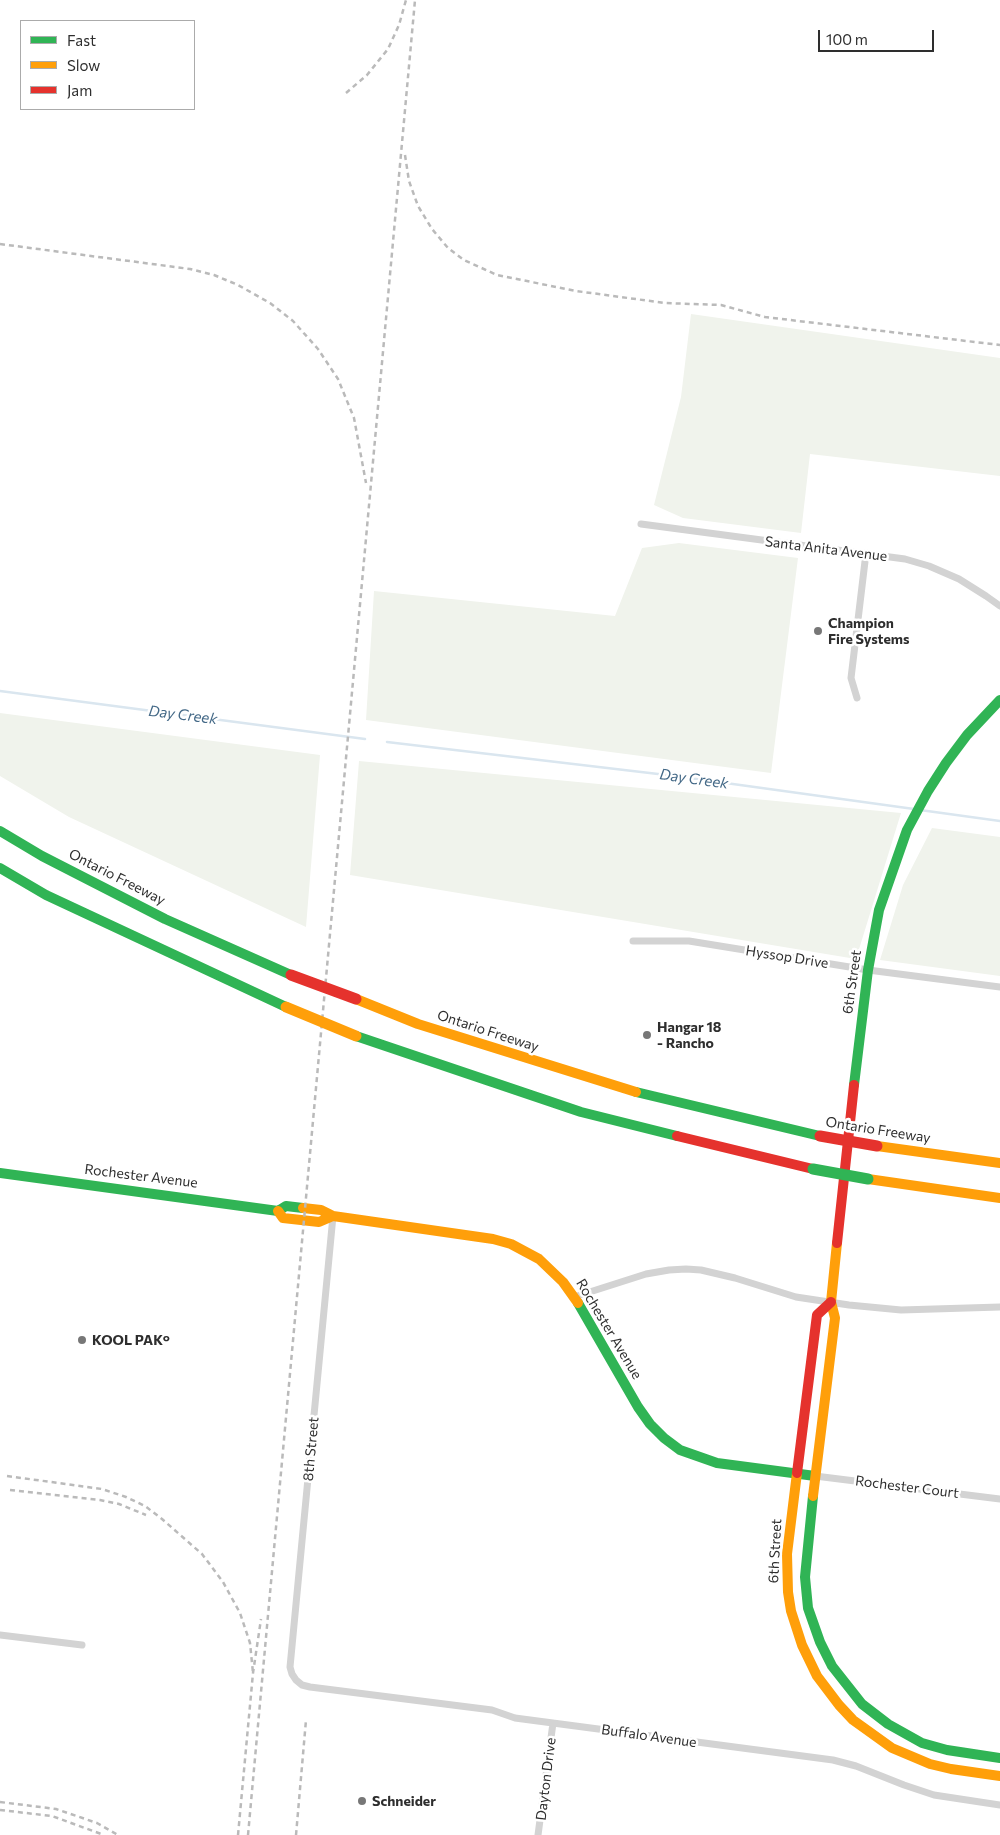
<!DOCTYPE html>
<html>
<head>
<meta charset="utf-8">
<style>
  body { margin:0 }
  #map { position:relative; width:1000px; height:1835px; overflow:hidden; background:#fff; font-family:Commissioner,sans-serif }
  canvas { display:block }
  .legend { position:absolute; left:20px; top:20px; width:175px; height:90px; box-sizing:border-box; background:#fff; border:1px solid #ababab; margin:0; padding:6px 9px; list-style:none; font-size:15px; color:#2e2e2e }
  .legend li { display:flex; align-items:center; gap:10px; height:25px }
  .legend b { width:25px; border:1px solid #ababab }
  .scale { position:absolute; left:818px; top:30px; width:116px; height:22px; box-sizing:border-box; border:2px solid #2e2e2e; border-top:0; padding-left:6px; font-size:15px; line-height:18px; white-space:nowrap; color:#2e2e2e; -webkit-text-stroke:4px #fff; paint-order:stroke }
</style>
</head>
<body>
<div id="map">
<canvas width="1000" height="1835"></canvas>
<ul class="legend">
<li><b style="height:6px;background:#30b455"></b>Fast</li>
<li><b style="height:6px;background:#ff9f0a"></b>Slow</li>
<li><b style="height:6px;background:#e5322d"></b>Jam</li>
</ul>
<div class="scale">100 m</div>
</div>
<script>
const ctx = document.querySelector('canvas').getContext('2d');
ctx.lineJoin = 'round';
function paint(path, color) { ctx.fillStyle = color; ctx.fill(path, 'evenodd'); }
const poly = rows => new Path2D(rows.map(r => 'M' + r).join(''));
function trace(path, color, width, dash) { ctx.strokeStyle = color; ctx.lineWidth = width; ctx.lineCap = dash ? 'butt' : 'round'; ctx.setLineDash(dash || []); ctx.stroke(path); }
function label(font, color, halo, rows, align = 'center') {
  ctx.font = font + ' Commissioner,sans-serif'; ctx.lineWidth = 5; ctx.setLineDash([]); ctx.textBaseline = 'middle'; ctx.strokeStyle = halo; ctx.fillStyle = color; for (const [text, x, y, turn = 0] of rows) {
    ctx.save(); ctx.translate(x, y); ctx.rotate((+turn || 0) * Math.PI / 180); ctx.textAlign = isNaN(turn) ? turn : align; if (halo) ctx.strokeText(text, 0, 0); ctx.fillText(text, 0, 0); ctx.restore();
  }
}
const green = poly([
  [691,314,1000,358,1000,476,810,454,801,533,683,518,654,505,681,397],
  [679,543,798,558,771,773,366,720,374,591,615,616,642,548],
  [0,713,320,755,306,927,69,817,0,776],
  [359,761,901,813,856,959,350,875],
  [932,828,1000,837,1000,976,880,960,903,885]
]);
const stream = poly([
  [0,691,365,739],
  [387,742,675,776,914,809],
  [920,810,1000,821]
]);
const street = poly([
  [641,524,905,559,929,566,959,579,986,596,1000,606],
  [857,698,851,678,866,553],
  [633,941,689,941,868,970,1000,987],
  [333,1216,290,1667,292,1674,296,1680,302,1685,310,1687,492,1710,515,1718,833,1760,856,1766,904,1785,934,1795,1000,1805],
  [574,1297,646,1274,669,1270,686,1269,701,1270,735,1278,796,1297,849,1305,901,1310,1000,1307],
  [815,1476,1000,1499],
  [0,1635,82,1645],
  [538,1835,553,1723]
]);
const fast = poly([
  [0,831,42,856,165,919,291,975],
  [0,868,46,895,286,1007],
  [356,1036,581,1112,677,1136],
  [854,1085,868,970,879,910,907,830,928,791,946,763,967,735,1000,700],
  [636,1092,820,1136],
  [0,1173,278,1211,286,1206,303,1208],
  [578,1303,638,1407,650,1424,664,1438,680,1450,717,1463,815,1476],
  [813,1496,805,1577,808,1608,820,1642,832,1666,862,1704,888,1724,922,1743,947,1750,1000,1758]
]);
const slow = poly([
  [356,999,418,1024,636,1092],
  [877,1146,1000,1163],
  [868,1179,1000,1198],
  [303,1208,321,1210,333,1216,493,1239,511,1244,539,1259,563,1282,578,1303],
  [278,1211,283,1218,319,1222,333,1216],
  [797,1473,787,1554,788,1592,791,1611,802,1645,817,1676,839,1705,853,1720,892,1748,930,1764,951,1769,1000,1776],
  [813,1496,835,1318,831,1302,837,1243]
]);
const jam = poly([
  [677,1136,813,1169],
  [837,1243,854,1085],
  [797,1473,817,1315,831,1302]
]);
const rail = poly([
  [346,93,367,75,388,49,399,25,406,0],
  [405,155,409,181,418,206,432,229,448,248,464,260,497,275,576,291,665,303,721,305,765,317,1000,345],
  [0,244,190,269,214,275,238,285,270,303,293,321,318,349,338,379,354,418,366,483],
  [7,1476,102,1489,126,1497,145,1506,162,1519,202,1554,223,1582,240,1613,250,1643,253,1673],
  [10,1490,100,1500,119,1504,146,1515],
  [0,1802,56,1809,97,1823,118,1835],
  [0,1810,52,1816,104,1835],
  [238,1835,253,1673,261,1619],
  [248,1835,415,0],
  [296,1835,306,1720]
]);
const fastBridge = poly([
  [813,1169,868,1179]
]);
const slowBridge = poly([
  [286,1007,356,1036]
]);
const jamBridge = poly([
  [291,975,356,999],
  [820,1136,877,1146]
]);
const markers = [
  [818,631,5,"#777"],
  [647,1035,5,"#777"],
  [82,1340,5,"#777"],
  [362,1801,5,"#777"]
];
const streetNames = [
  ["Santa Anita Avenue",826,549,7],
  ["Ontario Freeway",117,877,27],
  ["Hyssop Drive",787,957,9],
  ["6th Street",852,982,-82],
  ["Ontario Freeway",488,1031,18],
  ["Ontario Freeway",878,1130,9],
  ["Rochester Avenue",141,1176,7],
  ["Rochester Avenue",609,1329,59],
  ["8th Street",311,1449,-85],
  ["Rochester Court",907,1487,7],
  ["6th Street",775,1551,-87],
  ["Buffalo Avenue",649,1736,8],
  ["Dayton Drive",546,1779,-83]
];
const poiNames = [
  ["Champion",828,623],
  ["Fire Systems",828,639],
  ["Hangar 18",657,1027],
  ["- Rancho",657,1043],
  ["KOOL PAK°",92,1340],
  ["Schneider",372,1801]
];
const waterNames = [
  ["Day Creek",183,715,7],
  ["Day Creek",694,779,8]
];
paint(green, '#f0f3ec');
trace(stream, '#dae6ef', 2.5);
trace(street, '#d3d3d3', 7);
trace(fast, '#30b455', 10);
trace(slow, '#ff9f0a', 10);
trace(jam, '#e5322d', 10);
trace(rail, '#bababa', 2.5, [5, 4]);
trace(fastBridge, '#30b455', 11);
trace(slowBridge, '#ff9f0a', 11);
trace(jamBridge, '#e5322d', 11);
for (const [x, y, r, color] of markers) { const dot = new Path2D(); dot.arc(x, y, r, 0, 2 * Math.PI); ctx.fillStyle = color; ctx.fill(dot); trace(dot, '#fff', 2); }
label('14px', '#2e2e2e', '#fff', streetNames);
label('bold 14px', '#2e2e2e', '#fff', poiNames, 'left');
label('italic 15px', '#446987', '#fff', waterNames);
</script>
</body>
</html>
